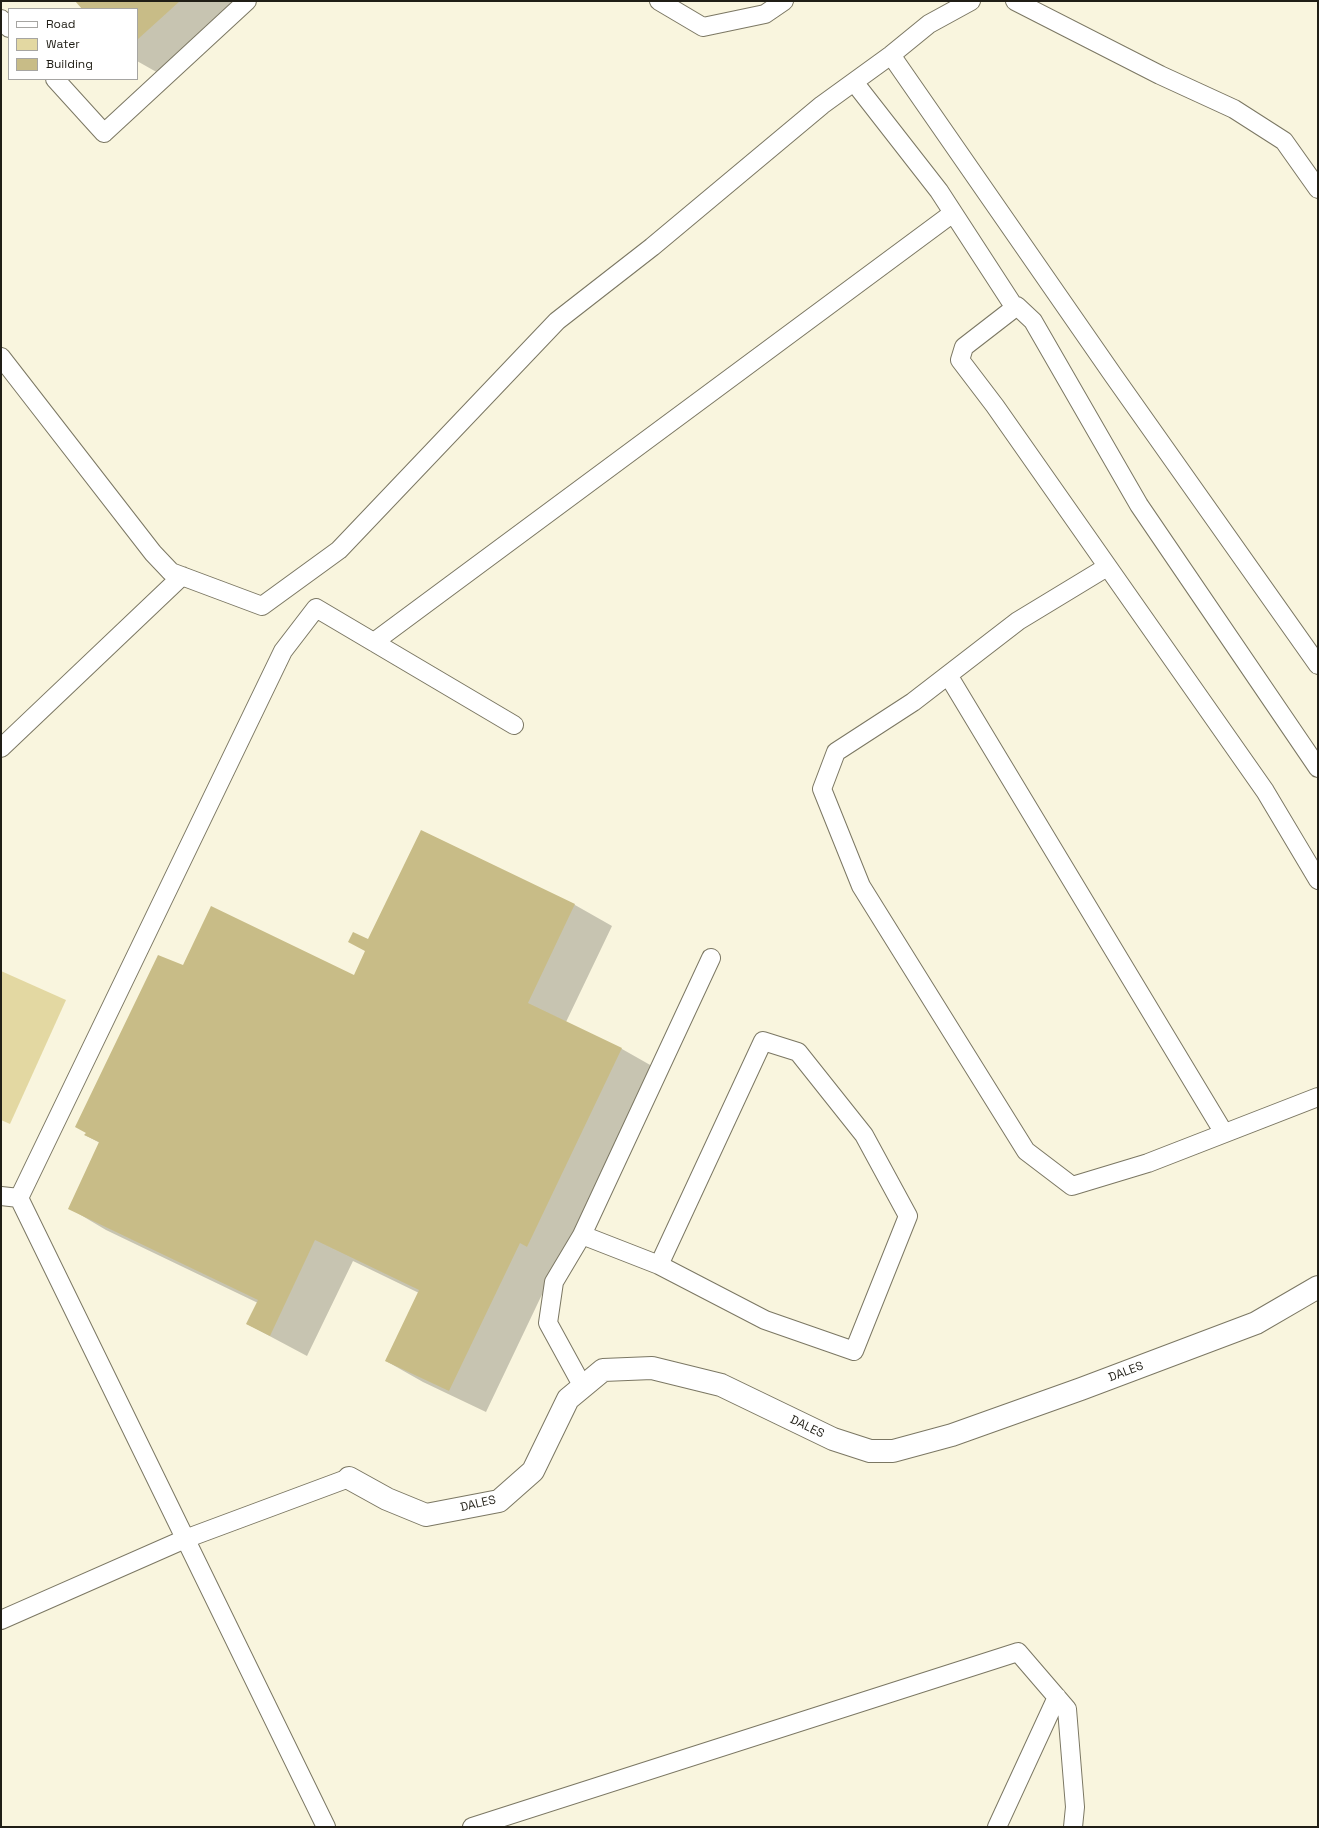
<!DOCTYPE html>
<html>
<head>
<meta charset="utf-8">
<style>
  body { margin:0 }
  #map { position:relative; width:1319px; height:1828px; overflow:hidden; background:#f9f5de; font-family:"Space Grotesk",sans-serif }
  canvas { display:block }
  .frame { position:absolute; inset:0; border:2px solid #201e16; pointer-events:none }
  .legend { position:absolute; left:8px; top:8px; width:130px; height:72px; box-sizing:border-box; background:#fff; border:1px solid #a6a5a2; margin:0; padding:5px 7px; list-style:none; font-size:12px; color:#201e16 }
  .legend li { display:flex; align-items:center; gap:8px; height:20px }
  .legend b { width:20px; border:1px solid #a6a5a2 }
</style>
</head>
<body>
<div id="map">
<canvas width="1319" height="1828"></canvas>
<div class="frame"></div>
<ul class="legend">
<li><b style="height:5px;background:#fff"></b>Road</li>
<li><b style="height:11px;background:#e3d8a2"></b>Water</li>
<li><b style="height:11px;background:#c8bc87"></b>Building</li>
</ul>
</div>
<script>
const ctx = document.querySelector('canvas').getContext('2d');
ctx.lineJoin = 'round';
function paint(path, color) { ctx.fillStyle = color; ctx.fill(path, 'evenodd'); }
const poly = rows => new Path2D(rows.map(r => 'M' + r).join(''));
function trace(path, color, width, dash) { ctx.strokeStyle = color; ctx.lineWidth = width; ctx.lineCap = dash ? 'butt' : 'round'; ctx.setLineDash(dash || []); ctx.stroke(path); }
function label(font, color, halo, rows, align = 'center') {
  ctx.font = font + ' "Space Grotesk",sans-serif'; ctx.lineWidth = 3; ctx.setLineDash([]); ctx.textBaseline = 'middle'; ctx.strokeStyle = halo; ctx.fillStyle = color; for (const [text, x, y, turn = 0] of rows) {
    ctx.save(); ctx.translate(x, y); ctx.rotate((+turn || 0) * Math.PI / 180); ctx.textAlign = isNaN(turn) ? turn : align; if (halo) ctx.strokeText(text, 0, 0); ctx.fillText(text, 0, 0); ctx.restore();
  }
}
const water = poly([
  [1,971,66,1000,10,1124,1,1120]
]);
const shadow = poly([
  [76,1,241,1,160,74,137,61,137,9,84,9],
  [422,831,575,905,612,926,566,1022,622,1049,659,1070,564,1267,557,1263,486,1412,423,1382,386,1361,419,1293,353,1261,307,1356,247,1324,258,1303,106,1230,69,1208,100,1143,85,1135,183,966,355,976,366,951,369,941]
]);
const building = poly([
  [75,1,180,1,137,40,137,9,82,9],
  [421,830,575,904,528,1003,622,1048,527,1247,520,1243,449,1391,385,1361,419,1290,315,1240,270,1336,246,1324,258,1300,68,1209,99,1142,84,1135,86,1133,75,1127,158,955,183,965,211,906,354,975,365,951,348,942,353,932,368,939]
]);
const service = poly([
  [659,1,703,27,765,14,784,1],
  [1015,1,1160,75,1234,109,1284,141,1318,189],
  [1,19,9,28],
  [891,55,1113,375,1318,665],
  [55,79,104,133,247,1],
  [854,82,939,191,1015,308],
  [1,357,153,553,171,572,262,606,339,550,557,321,652,247,822,105,891,55,929,24,971,1],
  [1107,567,1018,621,913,702,836,752,822,789,861,886,1026,1151,1072,1186,1148,1163,1318,1097],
  [374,642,953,213],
  [948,675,1224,1133],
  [1,748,182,576],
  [1318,768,1139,505,1033,321,1017,306,964,347,960,360,995,406,1265,791,1318,880],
  [1,1196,19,1198],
  [582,1235,711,958],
  [583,1387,548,1323,554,1282,582,1235,659,1265,765,1320,854,1351,908,1216,864,1135,798,1052,763,1041,659,1265],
  [1,1620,185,1539,349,1478],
  [326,1827,19,1198,283,651,316,608,514,725],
  [472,1827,1018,1652,1067,1709,1075,1807,1073,1827],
  [997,1827,1057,1697]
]);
const minor = poly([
  [349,1478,387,1499,426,1515,499,1501,533,1471,568,1399,603,1370,652,1368,721,1385,833,1439,870,1451,893,1451,952,1435,1081,1389,1256,1323,1318,1287]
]);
const streetNames = [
  ["DALES",1126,1372,-21],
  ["DALES",807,1427,26],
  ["DALES",478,1504,-13]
];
paint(water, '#e3d8a2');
paint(shadow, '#0003');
paint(building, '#c8bc87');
trace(service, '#7b7763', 20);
trace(minor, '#7b7763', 24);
trace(service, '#fff', 18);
trace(minor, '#fff', 22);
label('12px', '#201e16', '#fff', streetNames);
</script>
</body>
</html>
